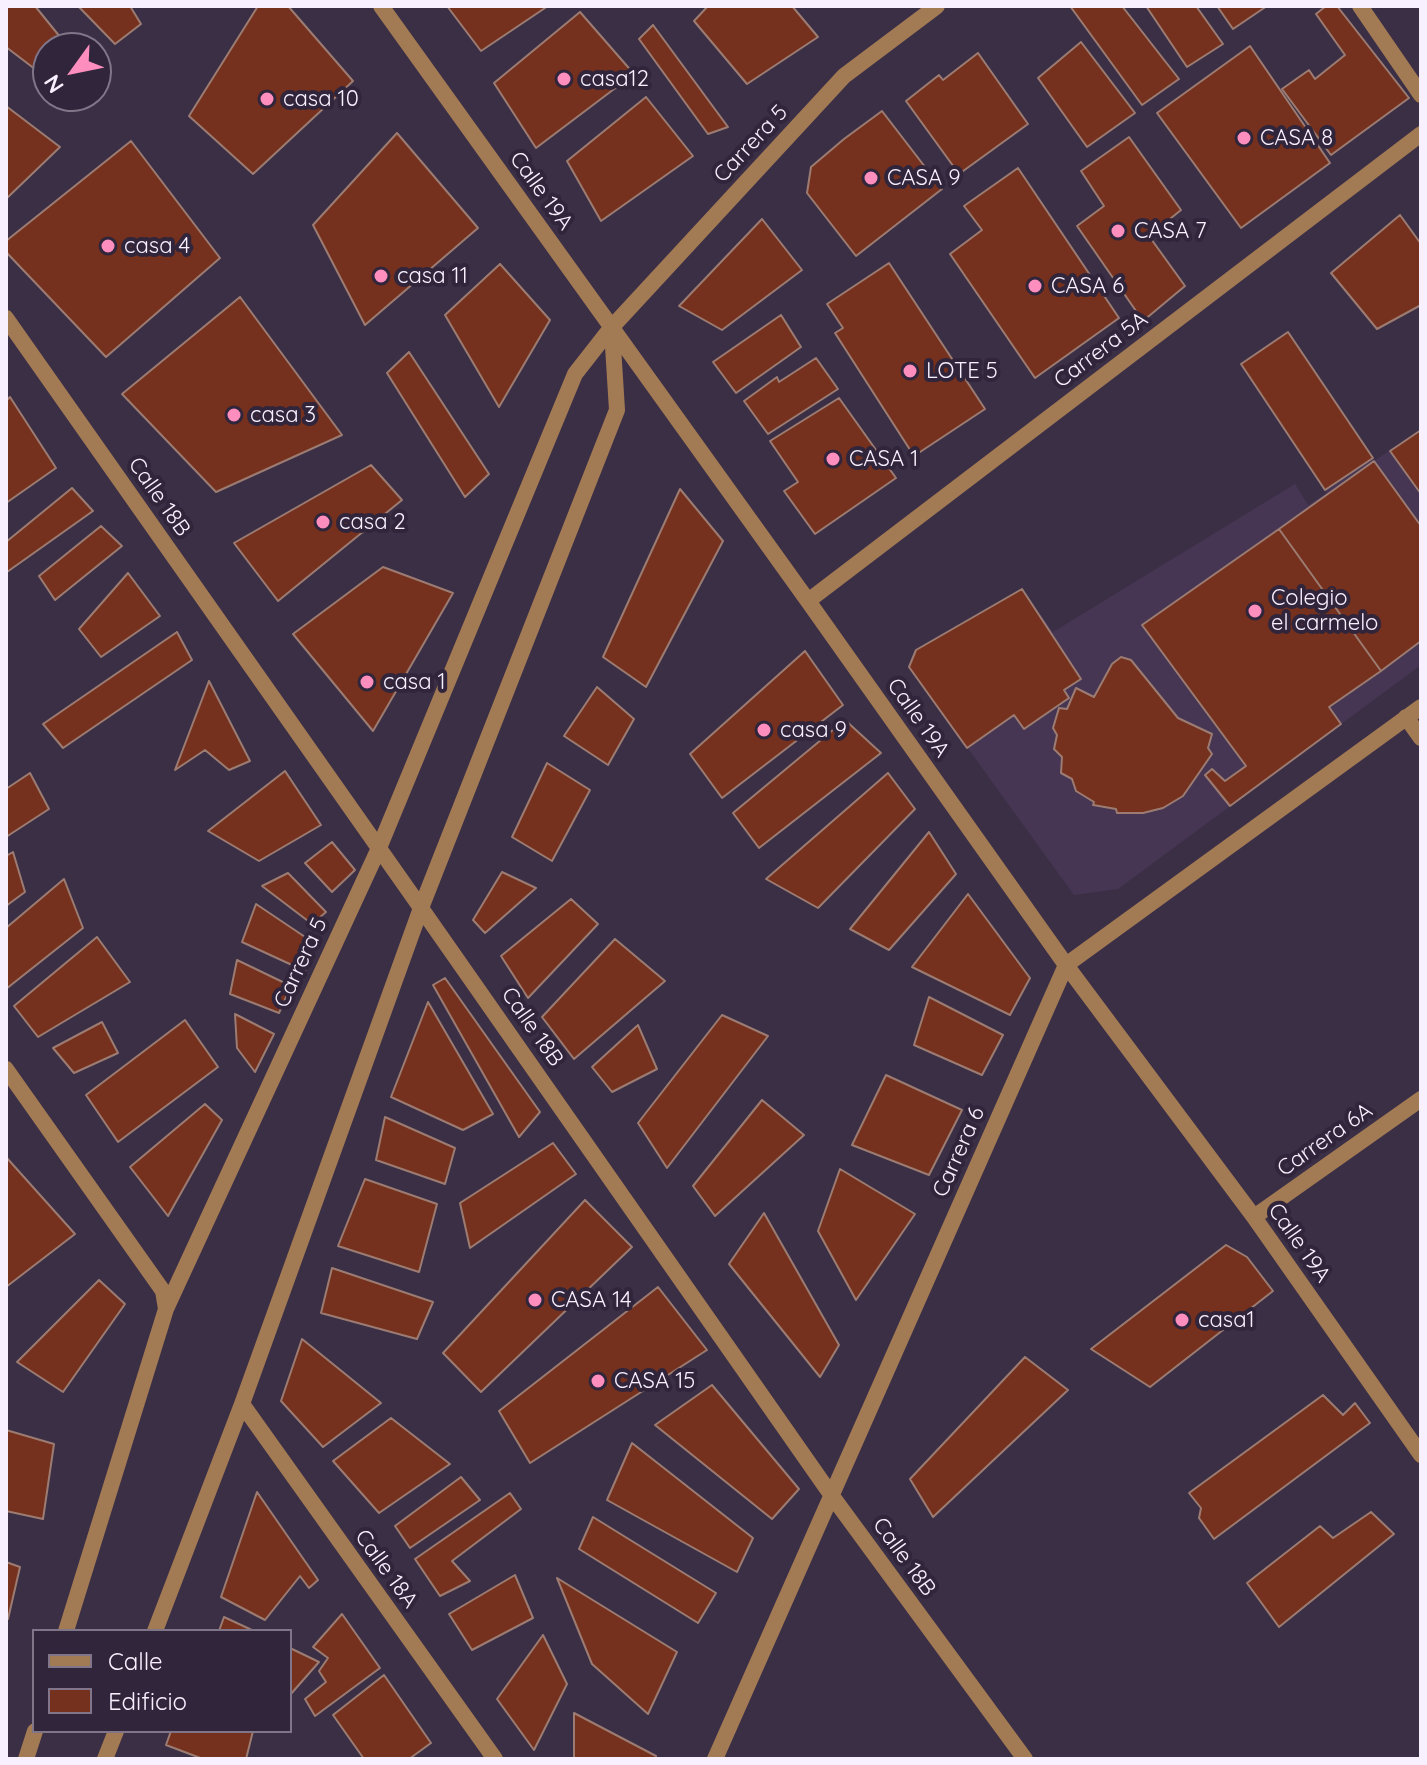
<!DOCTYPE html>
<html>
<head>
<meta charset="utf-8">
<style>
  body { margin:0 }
  #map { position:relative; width:1427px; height:1765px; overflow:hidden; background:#3b2f46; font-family:Quicksand,sans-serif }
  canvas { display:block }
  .frame { position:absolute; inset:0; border:8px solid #f8f0ff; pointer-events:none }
  .legend { position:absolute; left:32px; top:1629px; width:260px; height:104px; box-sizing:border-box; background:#31253b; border:2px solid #817689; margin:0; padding:10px 14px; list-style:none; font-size:24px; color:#f8f0ff }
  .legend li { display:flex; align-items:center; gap:16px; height:40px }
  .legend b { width:40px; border:2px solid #817689 }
  .north { position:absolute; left:32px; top:32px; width:80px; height:80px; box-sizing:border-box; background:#31253b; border:2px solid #817689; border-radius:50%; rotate:237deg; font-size:22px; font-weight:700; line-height:32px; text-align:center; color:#f8f0ff }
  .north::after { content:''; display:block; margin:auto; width:28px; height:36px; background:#fd8ebe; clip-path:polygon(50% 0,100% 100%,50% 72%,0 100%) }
</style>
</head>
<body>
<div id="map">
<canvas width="1427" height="1765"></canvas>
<div class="frame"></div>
<ul class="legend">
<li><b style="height:10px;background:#a27a54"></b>Calle</li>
<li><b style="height:22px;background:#75311d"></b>Edificio</li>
</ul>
<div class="north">N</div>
</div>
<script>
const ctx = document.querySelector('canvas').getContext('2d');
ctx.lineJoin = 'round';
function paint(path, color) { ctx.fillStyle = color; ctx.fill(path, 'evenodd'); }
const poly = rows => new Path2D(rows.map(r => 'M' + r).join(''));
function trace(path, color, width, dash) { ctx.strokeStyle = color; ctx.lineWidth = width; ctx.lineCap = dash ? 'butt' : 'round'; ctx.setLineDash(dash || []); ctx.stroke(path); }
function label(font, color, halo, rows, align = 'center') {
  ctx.font = font + ' Quicksand,sans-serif'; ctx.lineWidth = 8; ctx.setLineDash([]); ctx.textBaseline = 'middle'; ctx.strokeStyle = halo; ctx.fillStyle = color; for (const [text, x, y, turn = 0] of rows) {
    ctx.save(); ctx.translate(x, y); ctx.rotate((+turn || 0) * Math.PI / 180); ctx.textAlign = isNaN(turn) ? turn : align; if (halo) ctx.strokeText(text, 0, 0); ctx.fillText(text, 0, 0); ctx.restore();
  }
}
const built = poly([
  [1288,332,1374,461,1421,430,1421,665,1118,889,1074,895,909,667,916,650,1022,589,1053,632,1295,484,1308,505,1327,493,1241,364]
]);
const building = poly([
  [6,6,35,6,69,48,48,48,48,79,6,47,6,6],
  [78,6,130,6,141,24,115,44,78,6],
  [258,6,288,6,353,81,253,174,189,116,258,6],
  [447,6,548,6,481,51,447,6],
  [708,6,792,6,818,37,747,84,694,21,708,6],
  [1070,6,1122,6,1179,79,1142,105,1070,6],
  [1146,6,1196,6,1223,44,1187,67,1146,6],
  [1217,6,1267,6,1233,29,1217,6],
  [1326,6,1337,6,1409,98,1331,155,1282,89,1309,70,1315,79,1345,55,1316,14,1326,6],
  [580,12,634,74,536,148,494,83,580,12],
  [653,25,728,127,708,134,639,39,653,25],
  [1081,42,1135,113,1087,147,1038,78,1081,42],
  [1250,46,1330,163,1241,228,1157,113,1250,46],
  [978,53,1028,124,959,174,906,101,939,75,943,80,978,53],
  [646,97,693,156,601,221,567,161,646,97],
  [6,106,60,147,6,199,6,106],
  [882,111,942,189,856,256,807,193,811,167,844,139,882,111],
  [397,133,478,228,365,325,313,225,397,133],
  [1129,137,1181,210,1149,236,1185,286,1143,321,1077,226,1104,206,1081,171,1129,137],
  [131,141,220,258,106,357,6,252,6,241,131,141],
  [1018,168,1119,318,1035,378,950,254,982,230,964,206,1018,168],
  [1400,215,1421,244,1421,305,1377,329,1331,273,1400,215],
  [762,219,802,270,722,330,679,306,762,219],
  [889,263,985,409,914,456,835,333,843,328,827,304,889,263],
  [500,264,550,320,499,407,445,315,500,264],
  [240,297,342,435,216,492,122,394,240,297],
  [781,315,801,347,736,393,713,362,781,315],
  [1288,332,1373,458,1325,490,1241,364,1288,332],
  [409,352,489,474,465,497,387,373,409,352],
  [816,358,838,389,768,434,744,401,777,377,779,382,816,358],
  [10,397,56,468,6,503,6,401,10,397],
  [839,398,896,478,815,534,784,491,798,482,770,441,839,398],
  [1421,430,1421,494,1390,451,1421,430],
  [1374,461,1421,526,1421,641,1381,671,1279,529,1374,461],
  [371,465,402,500,278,601,234,543,371,465],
  [72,488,93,511,7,572,6,542,72,488],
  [680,489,723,541,646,687,603,657,680,489],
  [101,526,122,546,55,600,39,576,101,526],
  [1279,529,1381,671,1329,707,1341,724,1230,806,1205,775,1212,769,1225,781,1246,766,1142,625,1279,529],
  [383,567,453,593,373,731,293,634,383,567],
  [128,573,160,616,101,657,79,629,128,573],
  [1022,589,1081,679,1064,690,1069,698,1024,729,1014,715,967,748,909,667,916,650,1022,589],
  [177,632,192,660,63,748,43,724,177,632],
  [805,651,843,705,722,798,690,754,805,651],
  [1121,657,1131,660,1178,718,1212,734,1208,748,1212,754,1183,796,1163,808,1143,813,1117,813,1116,809,1093,805,1094,802,1076,791,1072,779,1061,773,1062,757,1054,749,1057,735,1053,728,1059,708,1067,709,1076,688,1094,697,1112,664,1121,657],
  [209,681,250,761,229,770,205,750,175,770,209,681],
  [597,687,634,719,608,765,564,736,597,687],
  [845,720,881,753,759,848,733,813,845,720],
  [547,763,590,790,552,861,512,837,547,763],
  [285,771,321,825,259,861,208,831,285,771],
  [30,773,49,809,6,837,6,789,30,773],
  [888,773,915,809,818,908,766,879,888,773],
  [929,832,956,874,889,950,850,929,929,832],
  [332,842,355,870,332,892,305,863,332,842],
  [13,852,25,892,6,906,6,856,13,852],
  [502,872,536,888,485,933,473,920,502,872],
  [288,873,326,912,312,924,262,886,288,873],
  [64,879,83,928,6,989,6,928,64,879],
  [968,894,1030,978,1010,1015,912,967,968,894],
  [571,899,598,924,528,998,501,956,571,899],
  [256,904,314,943,305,971,242,942,256,904],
  [97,937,130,982,38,1037,14,1006,97,937],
  [615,939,665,981,574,1059,542,1017,615,939],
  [237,960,291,986,279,1013,230,994,237,960],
  [445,978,540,1112,519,1137,433,985,445,978],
  [929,997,1003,1035,982,1075,914,1045,929,997],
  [428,1002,493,1114,463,1130,391,1097,428,1002],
  [235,1014,274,1034,255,1072,237,1048,235,1014],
  [722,1015,768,1036,667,1168,638,1123,722,1015],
  [185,1020,218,1067,118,1142,86,1095,185,1020],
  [102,1022,118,1053,74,1073,53,1048,102,1022],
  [638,1025,657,1069,612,1092,592,1067,638,1025],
  [886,1075,962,1110,929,1175,852,1145,886,1075],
  [762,1100,804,1135,715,1216,693,1186,762,1100],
  [205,1104,222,1120,168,1216,130,1167,205,1104],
  [385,1117,455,1148,445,1184,376,1160,385,1117],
  [553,1143,576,1174,470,1248,460,1203,553,1143],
  [6,1157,75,1234,6,1287,6,1157],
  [840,1169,915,1214,856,1300,818,1231,840,1169],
  [365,1179,437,1204,419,1272,338,1246,365,1179],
  [585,1200,632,1247,481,1392,443,1353,585,1200],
  [764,1213,839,1345,820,1377,729,1264,764,1213],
  [1226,1245,1247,1257,1273,1291,1150,1387,1091,1349,1226,1245],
  [332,1268,433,1302,417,1339,321,1313,332,1268],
  [99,1280,125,1304,63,1392,17,1362,99,1280],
  [658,1287,707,1350,530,1463,499,1411,658,1287],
  [302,1339,381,1403,323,1447,281,1401,302,1339],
  [1025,1357,1068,1390,933,1517,910,1479,1025,1357],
  [712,1385,799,1489,772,1519,655,1425,712,1385],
  [1323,1395,1343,1415,1355,1403,1370,1423,1214,1539,1199,1518,1201,1508,1189,1493,1323,1395],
  [391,1418,450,1464,379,1513,333,1461,391,1418],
  [6,1430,54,1444,43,1519,6,1511,6,1430],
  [632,1443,753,1538,737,1572,607,1500,632,1443],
  [461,1477,480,1500,410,1548,395,1526,461,1477],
  [257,1492,318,1580,309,1588,300,1576,265,1620,221,1597,257,1492],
  [510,1493,521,1509,452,1561,470,1581,440,1596,415,1559,510,1493],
  [1371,1512,1394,1534,1279,1627,1247,1583,1320,1526,1333,1538,1371,1512],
  [593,1517,716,1593,698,1623,579,1549,593,1517],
  [6,1562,20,1567,8,1619,6,1618,6,1562],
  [515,1575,533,1618,472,1650,449,1614,515,1575],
  [557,1578,677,1652,648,1714,592,1664,557,1578],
  [342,1614,380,1668,315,1716,305,1699,326,1682,319,1671,328,1658,313,1647,342,1614],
  [224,1617,254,1631,219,1631,224,1617],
  [543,1635,567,1684,534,1750,497,1699,543,1635],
  [290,1648,319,1662,290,1695,290,1648],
  [384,1675,431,1743,409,1759,364,1759,333,1715,384,1675],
  [574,1713,656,1756,655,1759,574,1759,574,1713],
  [171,1731,253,1731,246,1759,203,1759,166,1745,171,1731]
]);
const street = poly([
  [381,6,808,601,1066,965,1254,1217,1421,1455],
  [1360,6,1421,95],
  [6,318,421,908,832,1496,1025,1759],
  [808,601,1421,134],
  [1406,717,1421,738],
  [6,1069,163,1291,166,1309],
  [1254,1217,1421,1099],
  [242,1404,495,1759],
  [66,1631,166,1309,379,848,575,374,611,328,844,76,937,6],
  [155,1631,242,1404,421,908,617,410,612,330],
  [26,1759,35,1731],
  [105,1759,116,1731],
  [715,1759,1066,965,1421,707]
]);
const markers = [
  [564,79,8,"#fd8ebe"],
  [267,99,8,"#fd8ebe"],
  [1244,138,8,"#fd8ebe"],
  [871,178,8,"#fd8ebe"],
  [1118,231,8,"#fd8ebe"],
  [108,246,8,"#fd8ebe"],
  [381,276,8,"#fd8ebe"],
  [1035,286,8,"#fd8ebe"],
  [910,371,8,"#fd8ebe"],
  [234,415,8,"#fd8ebe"],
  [833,459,8,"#fd8ebe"],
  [323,522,8,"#fd8ebe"],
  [1255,611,8,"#fd8ebe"],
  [367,682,8,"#fd8ebe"],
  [764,730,8,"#fd8ebe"],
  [535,1300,8,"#fd8ebe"],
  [1182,1320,8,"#fd8ebe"],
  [598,1381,8,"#fd8ebe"]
];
const poiNames = [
  ["casa12",580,79],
  ["casa 10",283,99],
  ["CASA 8",1260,138],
  ["CASA 9",887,178],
  ["CASA 7",1134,231],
  ["casa 4",124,246],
  ["casa 11",397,276],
  ["CASA 6",1051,286],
  ["LOTE 5",926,371],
  ["casa 3",250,415],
  ["CASA 1",849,459],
  ["casa 2",339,522],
  ["Colegio",1271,598],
  ["el carmelo",1271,623],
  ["casa 1",383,682],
  ["casa 9",780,730],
  ["CASA 14",551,1300],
  ["casa1",1198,1320],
  ["CASA 15",614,1381]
];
const streetNames = [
  ["Carrera 5",751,144,-47],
  ["Calle 19A",541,191,54],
  ["Carrera 5A",1101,350,-37],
  ["Calle 18B",159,497,55],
  ["Calle 19A",918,718,55],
  ["Carrera 5",301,963,-65],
  ["Calle 18B",532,1027,55],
  ["Carrera 6A",1325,1140,-35],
  ["Carrera 6",959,1152,-66],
  ["Calle 19A",1299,1243,55],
  ["Calle 18B",904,1557,54],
  ["Calle 18A",386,1569,54]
];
paint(built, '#463653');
paint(building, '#75311d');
trace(building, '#9c7c72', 2);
trace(street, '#a27a54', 16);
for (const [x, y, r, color] of markers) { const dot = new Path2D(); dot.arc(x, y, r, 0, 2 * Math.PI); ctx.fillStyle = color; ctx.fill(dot); trace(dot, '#31253b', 3); }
label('22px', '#f8f0ff', '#31253b', poiNames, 'left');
label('22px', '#f8f0ff', '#31253b', streetNames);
</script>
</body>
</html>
